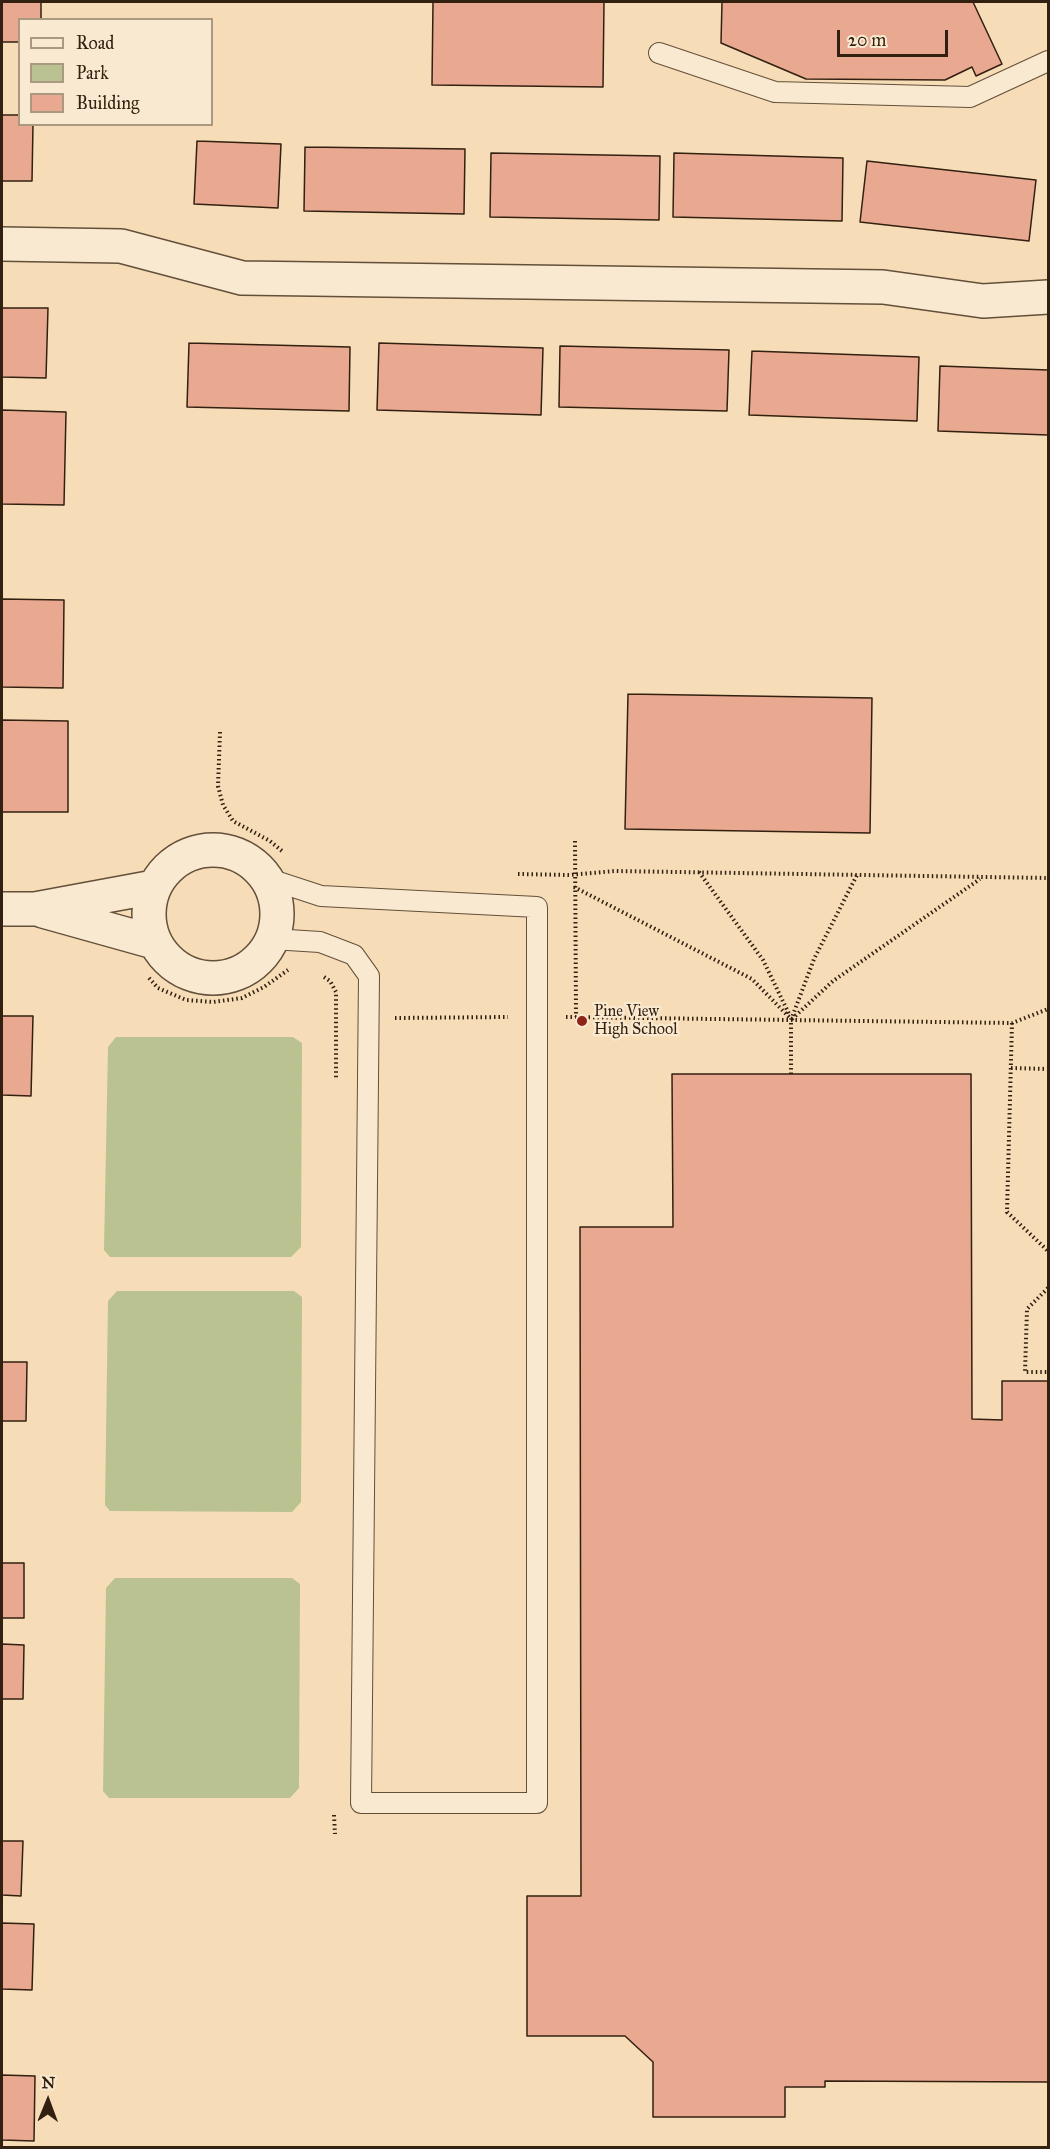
<!DOCTYPE html>
<html>
<head>
<meta charset="utf-8">
<style>
  body { margin:0 }
  #map { position:relative; width:1050px; height:2149px; overflow:hidden; background:#f6ddb7; font-family:"IM FELL Great Primer",serif }
  canvas { display:block }
  .frame { position:absolute; inset:0; border:3px solid #322010; pointer-events:none }
  .legend { position:absolute; left:18px; top:18px; width:195px; height:108px; box-sizing:border-box; background:#f9e9d0; border:2px solid #a99983; margin:0; padding:8px 10px; list-style:none; font-size:18px; color:#322010 }
  .legend li { display:flex; align-items:center; gap:12px; height:30px }
  .legend b { width:30px; border:2px solid #a99983 }
  .north { position:absolute; left:18px; top:2071px; width:60px; height:60px; -webkit-text-stroke:4px #f9e9d0; paint-order:stroke; rotate:1deg; font-size:16px; font-weight:700; line-height:24px; text-align:center; color:#322010 }
  .north::after { content:''; display:block; margin:auto; width:21px; height:27px; background:#322010; clip-path:polygon(50% 0,100% 100%,50% 72%,0 100%) }
  .scale { position:absolute; left:837px; top:30px; width:111px; height:27px; box-sizing:border-box; border:3px solid #322010; border-top:0; padding-left:8px; font-size:18px; line-height:21px; white-space:nowrap; color:#322010; -webkit-text-stroke:4px #f9e9d0; paint-order:stroke }
</style>
</head>
<body>
<div id="map">
<canvas width="1050" height="2149"></canvas>
<div class="frame"></div>
<ul class="legend">
<li><b style="height:8px;background:#f9e9d0"></b>Road</li>
<li><b style="height:16px;background:#b9c290"></b>Park</li>
<li><b style="height:16px;background:#e9a890"></b>Building</li>
</ul>
<div class="north">N</div>
<div class="scale">20 m</div>
</div>
<script>
const ctx = document.querySelector('canvas').getContext('2d');
ctx.lineJoin = 'round';
function paint(path, color) { ctx.fillStyle = color; ctx.fill(path, 'evenodd'); }
const poly = rows => new Path2D(rows.map(r => 'M' + r).join(''));
function trace(path, color, width, dash) { ctx.strokeStyle = color; ctx.lineWidth = width; ctx.lineCap = dash ? 'butt' : 'round'; ctx.setLineDash(dash || []); ctx.stroke(path); }
function label(font, color, halo, rows, align = 'center') {
  ctx.font = font + ' "IM FELL Great Primer",serif'; ctx.lineWidth = 4.5; ctx.setLineDash([]); ctx.textBaseline = 'middle'; ctx.strokeStyle = halo; ctx.fillStyle = color; for (const [text, x, y, turn = 0] of rows) {
    ctx.save(); ctx.translate(x, y); ctx.rotate((+turn || 0) * Math.PI / 180); ctx.textAlign = isNaN(turn) ? turn : align; if (halo) ctx.strokeText(text, 0, 0); ctx.fillText(text, 0, 0); ctx.restore();
  }
}
const green = poly([
  [116,1037,293,1037,302,1043,301,1247,291,1257,110,1257,104,1250,108,1047],
  [117,1291,294,1291,302,1297,301,1502,292,1512,110,1511,105,1505,108,1301],
  [115,1578,292,1578,300,1584,299,1788,290,1798,109,1798,103,1791,106,1588]
]);
const building = poly([
  [2,2,41,2,41,20,20,20,20,42,2,42,2,2],
  [433,2,604,2,603,87,432,85,433,2],
  [722,2,973,2,1002,64,976,76,972,67,945,80,806,79,721,43,722,2],
  [2,115,20,115,20,124,33,124,32,181,2,181,2,115],
  [197,141,281,144,278,208,194,204,197,141],
  [305,147,465,149,464,214,304,211,305,147],
  [491,153,660,156,659,220,490,217,491,153],
  [674,153,843,158,842,221,673,217,674,153],
  [867,161,1036,180,1029,241,860,222,867,161],
  [2,308,48,308,46,378,2,377,2,308],
  [189,343,350,347,349,411,187,407,189,343],
  [379,343,543,348,541,415,377,410,379,343],
  [560,346,729,350,727,411,559,407,560,346],
  [752,351,919,357,917,421,749,415,752,351],
  [940,366,1048,370,1048,435,938,431,940,366],
  [2,410,66,412,64,505,2,504,2,410],
  [2,599,64,600,63,688,2,687,2,599],
  [628,694,872,698,870,833,625,829,628,694],
  [2,720,68,721,68,812,2,812,2,720],
  [2,1016,33,1016,31,1096,2,1095,2,1016],
  [672,1074,971,1074,972,1419,1002,1420,1002,1381,1048,1381,1048,2082,825,2081,825,2087,785,2087,785,2117,653,2117,653,2062,625,2036,527,2036,527,1896,581,1896,580,1227,673,1227,672,1074],
  [2,1362,27,1362,26,1421,2,1421,2,1362],
  [2,1563,24,1563,24,1618,2,1618,2,1563],
  [2,1644,24,1645,23,1699,2,1699,2,1644],
  [2,1841,23,1841,21,1896,2,1895,2,1841],
  [2,1923,34,1924,32,1990,2,1989,2,1923],
  [2,2075,35,2076,34,2141,2,2140,2,2075]
]);
const path = poly([
  [220,732,218,786,223,805,233,821,270,841,282,851],
  [575,841,576,1017],
  [699,872,763,960,790,1016],
  [518,874,569,875,615,871,1048,878],
  [574,887,752,979,791,1019],
  [324,977,330,981,336,992,336,1079],
  [149,978,158,988,186,1000,213,1002,242,998,264,987,288,970],
  [566,1017,1012,1023,1048,1009],
  [395,1018,508,1017],
  [792,1019,833,981,980,879],
  [1012,1023,1007,1212,1048,1251],
  [1011,1068,1048,1069],
  [791,1074,791,1020,814,959,857,875],
  [1048,1288,1027,1309,1025,1372,1048,1372],
  [334,1815,335,1834]
]);
const service = poly([
  [659,53,775,92,970,97,1048,61],
  [266,878,321,896,537,907,537,1803,361,1803,369,976,354,955,320,942,272,939]
]);
const minor = poly([
  [2,244,121,246,242,278,883,287,983,301,1048,297],
  '149 914a64 64 0 1 1 128 0a64 64 0 1 1-128 0Z',
  [2,909,35,909,154,887],
  [43,911,154,942]
]);
const markers = [
  [582,1021,6,"#8f2418"]
];
const poiNames = [
  ["Pine View",594,1012],
  ["High School",594,1030]
];
paint(green, '#b9c290');
paint(building, '#e9a890');
trace(building, '#322010', 1.5);
trace(service, '#634f3a', 22);
trace(minor, '#634f3a', 36);
trace(path, '#322010', 4, [1.5, 3]);
trace(service, '#f9e9d0', 20);
trace(minor, '#f9e9d0', 33);
for (const [x, y, r, color] of markers) { const dot = new Path2D(); dot.arc(x, y, r, 0, 2 * Math.PI); ctx.fillStyle = color; ctx.fill(dot); trace(dot, '#f9e9d0', 2); }
label('16px', '#322010', '#f9e9d0', poiNames, 'left');
</script>
</body>
</html>
